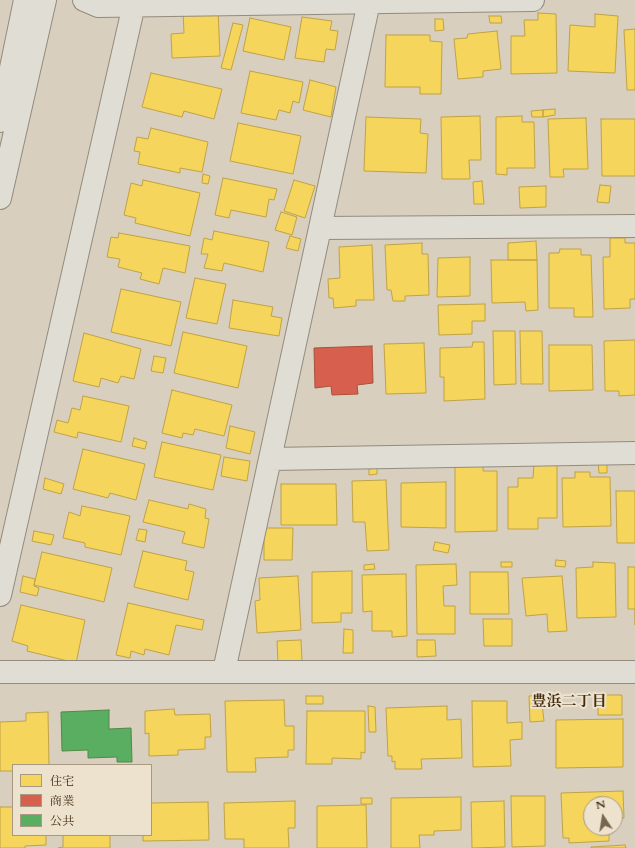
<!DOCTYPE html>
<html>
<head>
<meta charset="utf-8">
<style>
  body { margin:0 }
  #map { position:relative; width:635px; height:848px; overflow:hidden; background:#d8cfbe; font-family:Cardo,"Noto Serif JP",serif }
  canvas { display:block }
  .legend { position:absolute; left:12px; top:764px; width:140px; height:72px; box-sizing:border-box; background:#ece2ce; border:1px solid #a89982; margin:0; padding:5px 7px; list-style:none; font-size:12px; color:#432c10 }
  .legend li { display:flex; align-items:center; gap:8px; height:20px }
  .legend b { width:20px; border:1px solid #a89982 }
  .north { position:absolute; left:583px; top:796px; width:40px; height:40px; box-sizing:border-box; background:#ece2ce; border:1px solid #a89982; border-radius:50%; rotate:348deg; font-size:11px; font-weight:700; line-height:16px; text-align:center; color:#432c10 }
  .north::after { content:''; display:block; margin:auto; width:14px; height:18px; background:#77654d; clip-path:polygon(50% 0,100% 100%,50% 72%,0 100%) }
</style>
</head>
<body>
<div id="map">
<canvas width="635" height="848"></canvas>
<ul class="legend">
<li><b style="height:11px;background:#f6d55c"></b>住宅</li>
<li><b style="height:11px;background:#d6604d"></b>商業</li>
<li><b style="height:11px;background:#5aae61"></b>公共</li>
</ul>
<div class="north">N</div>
</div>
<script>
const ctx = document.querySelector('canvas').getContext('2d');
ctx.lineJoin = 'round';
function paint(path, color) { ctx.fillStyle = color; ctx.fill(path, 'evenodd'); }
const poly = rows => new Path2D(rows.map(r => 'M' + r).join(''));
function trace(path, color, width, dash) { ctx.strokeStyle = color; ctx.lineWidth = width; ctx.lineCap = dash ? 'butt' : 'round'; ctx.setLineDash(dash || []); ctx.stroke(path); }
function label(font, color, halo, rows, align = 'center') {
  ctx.font = font + ' Cardo,"Noto Serif JP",serif'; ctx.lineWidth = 4; ctx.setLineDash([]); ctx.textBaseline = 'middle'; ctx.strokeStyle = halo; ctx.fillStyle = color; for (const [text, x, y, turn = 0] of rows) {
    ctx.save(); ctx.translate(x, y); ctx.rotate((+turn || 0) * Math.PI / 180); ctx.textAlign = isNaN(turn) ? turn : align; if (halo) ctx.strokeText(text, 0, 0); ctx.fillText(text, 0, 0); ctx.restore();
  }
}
const homes = poly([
  [218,10,220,56,172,58,171,34,184,33,183,11,218,10],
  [538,13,556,14,557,73,511,74,511,36,525,36,524,20,538,20,538,13],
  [595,14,618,16,615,73,568,71,570,25,595,27,595,14],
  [489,16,501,16,502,23,490,23,489,16],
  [302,17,332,21,330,30,338,31,335,50,326,49,324,62,295,58,302,17],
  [250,18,291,27,284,60,243,51,250,18],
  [435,19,443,19,444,30,435,31,435,19],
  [233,23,243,25,231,70,221,68,233,23],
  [635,29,635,90,627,90,624,30,635,29],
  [497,31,501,69,483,71,483,77,458,79,454,39,467,38,468,34,497,31],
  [386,35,430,35,430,41,442,42,441,94,420,94,420,87,385,87,386,35],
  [250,71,303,82,299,103,293,101,290,113,279,110,276,120,241,113,250,71],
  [151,73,222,89,214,119,184,111,182,117,142,107,151,73],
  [310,80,336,87,331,117,303,110,310,80],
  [555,109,555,115,543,117,543,110,555,109],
  [543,110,543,117,532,117,531,111,543,110],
  [480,116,481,160,469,160,470,179,442,179,441,117,480,116],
  [522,116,522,122,534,122,535,168,507,168,507,175,496,174,496,117,522,116],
  [366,117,421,119,420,133,428,134,426,173,364,171,366,117],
  [586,118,588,169,563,169,564,177,550,177,548,119,586,118],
  [601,119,635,119,635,176,602,176,601,119],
  [238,123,301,136,293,174,230,161,238,123],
  [151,128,208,142,202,172,180,168,180,173,138,164,140,152,134,151,137,137,148,139,151,128],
  [203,174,210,176,208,184,202,183,203,174],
  [223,178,277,189,274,200,269,199,266,217,231,210,229,218,215,215,223,178],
  [143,180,200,193,190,236,135,223,136,218,124,215,131,183,142,186,143,180],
  [294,180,315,186,305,218,284,211,294,180],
  [482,181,484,204,474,204,473,182,482,181],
  [600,185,611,186,609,203,597,202,600,185],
  [546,186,546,207,520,208,519,187,546,186],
  [281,212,297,217,292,235,275,230,281,212],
  [214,231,269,242,263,272,224,263,222,271,204,268,208,254,201,254,204,238,212,240,214,231],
  [119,233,190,246,185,273,163,268,159,284,140,279,142,273,118,267,120,259,107,257,111,237,118,238,119,233],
  [290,236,301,239,298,251,286,248,290,236],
  [610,238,625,238,625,243,635,243,635,299,630,299,630,308,604,309,603,257,610,257,610,238],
  [536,241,537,260,508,260,508,243,536,241],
  [422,243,422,254,428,254,429,295,405,296,405,301,393,301,391,290,387,290,385,245,422,243],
  [372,245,374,300,356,300,356,306,334,308,333,298,329,298,328,279,340,278,339,247,372,245],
  [560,249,581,249,581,255,591,255,593,317,574,317,574,308,549,308,549,253,559,253,560,249],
  [470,257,470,296,437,297,438,258,470,257],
  [491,260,537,260,538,310,526,311,525,302,492,303,491,260],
  [195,278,226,284,217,324,186,318,195,278],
  [121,289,181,302,171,346,111,332,121,289],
  [233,300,273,307,271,316,282,318,279,336,229,328,233,300],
  [485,304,485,321,472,321,472,334,439,335,438,305,485,304],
  [493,331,515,331,516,384,494,385,493,331],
  [520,331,542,331,543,384,521,384,520,331],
  [183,332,247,346,238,388,174,373,183,332],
  [84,333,141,349,134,379,121,376,118,383,101,378,99,387,73,381,84,333],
  [635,340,635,395,619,396,619,391,605,391,604,341,635,340],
  [473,342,484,342,485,399,444,401,444,377,440,377,440,348,472,347,473,342],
  [424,343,426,393,386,394,384,344,424,343],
  [549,345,592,345,593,390,549,391,549,345],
  [154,356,166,358,163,373,151,371,154,356],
  [172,390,232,405,224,436,195,429,193,435,183,433,182,438,162,433,172,390],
  [83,396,129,406,121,442,78,432,77,438,54,432,57,420,68,423,72,408,80,410,83,396],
  [230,426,255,432,250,454,226,448,230,426],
  [134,438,147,442,145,449,132,446,134,438],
  [162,442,221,455,213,490,154,477,162,442],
  [83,449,145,464,136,500,110,493,108,498,73,489,83,449],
  [224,457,250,461,247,481,221,476,224,457],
  [607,460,607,473,599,473,598,461,607,460],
  [455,463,483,463,483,471,497,471,497,531,455,532,455,463],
  [534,464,557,464,557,518,538,518,538,529,508,529,508,487,518,487,518,478,533,478,534,464],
  [377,468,377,474,369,475,369,469,377,468],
  [575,472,590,472,590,477,610,477,611,526,563,527,562,478,575,478,575,472],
  [45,478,64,484,61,494,43,489,45,478],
  [386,480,389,550,367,551,365,522,353,522,352,481,386,480],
  [446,482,446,528,401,527,401,483,446,482],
  [281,484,336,484,337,525,281,525,281,484],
  [616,491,635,491,635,543,617,543,616,491],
  [149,500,188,509,189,504,206,509,205,518,209,519,204,548,182,543,185,532,143,522,149,500],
  [82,506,130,516,121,555,85,547,85,543,63,538,69,512,80,516,82,506],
  [264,528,293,528,292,560,264,560,264,528],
  [139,529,147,530,145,542,136,540,139,529],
  [34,531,54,535,51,545,32,541,34,531],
  [435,542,450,545,448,553,433,550,435,542],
  [143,551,187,561,185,570,194,572,188,600,134,587,143,551],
  [42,552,112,568,104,602,34,585,42,552],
  [556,560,566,561,565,567,555,566,556,560],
  [501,562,512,562,512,567,501,567,501,562],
  [593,562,615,563,616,617,577,618,576,568,593,567,593,562],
  [374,564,375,569,364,570,364,565,374,564],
  [456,564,457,585,443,586,444,606,455,606,455,634,417,634,416,565,456,564],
  [628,567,635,567,635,625,635,609,628,609,628,567],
  [352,571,352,613,341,613,341,622,312,623,312,572,352,571],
  [470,572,508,572,509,614,470,614,470,572],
  [406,574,407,636,392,637,392,631,372,631,372,611,363,612,362,575,406,574],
  [23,576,35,579,34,586,39,588,37,596,20,592,23,576],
  [298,576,301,630,257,633,255,601,260,600,259,578,298,576],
  [562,576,567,631,548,632,547,614,526,616,522,578,562,576],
  [128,603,204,620,202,630,176,625,169,655,145,649,144,655,131,651,130,658,116,655,128,603],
  [21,605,85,620,76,663,27,651,28,646,12,641,21,605],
  [483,619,512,619,512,646,484,646,483,619],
  [344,629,353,630,353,653,343,653,344,629],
  [301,640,302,661,278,662,277,641,301,640],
  [417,640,435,640,436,656,417,657,417,640],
  [541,695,544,721,530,722,529,696,541,695],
  [598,695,622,695,622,715,598,715,598,695],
  [306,696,323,696,323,704,306,704,306,696],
  [284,700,285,726,294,726,294,750,288,750,288,757,255,758,256,772,227,772,225,701,284,700],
  [472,701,507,701,507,723,522,722,522,739,510,740,511,766,473,767,472,701],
  [368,706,375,707,376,732,369,732,368,706],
  [447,706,447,720,461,719,462,758,421,759,422,769,395,769,395,761,392,762,392,756,388,756,386,708,447,706],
  [174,709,175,715,210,714,211,737,205,737,205,749,178,750,178,755,149,756,149,733,145,734,145,711,174,709],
  [307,711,365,711,365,753,361,752,361,759,332,758,332,764,306,764,307,711],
  [48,712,49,765,13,765,13,771,0,771,0,722,26,721,26,713,48,712],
  [623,719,623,767,556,768,556,720,623,719],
  [623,791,624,818,615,818,615,804,591,804,591,828,609,828,609,841,569,843,569,838,563,838,561,793,623,791],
  [511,796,545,796,545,846,512,847,511,796],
  [461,797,461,830,434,831,434,835,419,835,420,848,391,848,391,798,461,797],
  [361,798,372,798,372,804,361,804,361,798],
  [295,801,295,828,288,828,289,848,244,848,244,839,225,839,224,803,295,801],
  [504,801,505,847,472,848,471,802,504,801],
  [208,802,209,840,143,841,143,835,151,835,151,803,208,802],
  [366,805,367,848,317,848,317,806,366,805],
  [0,807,13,807,13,835,46,835,46,845,25,846,25,848,0,848,0,807],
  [63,835,110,835,110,848,58,848,63,847,63,835],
  [625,845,626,848,591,848,591,847,625,845]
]);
const shops = poly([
  [372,346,373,383,357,385,358,394,332,395,331,386,315,388,314,348,372,346]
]);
const public = poly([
  [109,710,109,729,131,728,132,762,117,762,117,757,88,758,88,750,62,751,61,712,109,710]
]);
const minor = poly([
  [84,0,98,6,533,0],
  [0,121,25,0],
  [0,198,45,0],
  [320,228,635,226],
  [270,459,635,453],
  [0,595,135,0],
  [224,671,369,2],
  [0,672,635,672]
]);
const neighbourhoodNames = [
  ["豊浜二丁目",569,703]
];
paint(homes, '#f6d55c');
trace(homes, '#c0a245', 1);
paint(shops, '#d6604d');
trace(shops, '#aa503b', 1);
paint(public, '#5aae61');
trace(public, '#538749', 1);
trace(minor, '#938b7e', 24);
trace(minor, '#e0ddd4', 22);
label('bold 15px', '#432c10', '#ece2ce', neighbourhoodNames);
</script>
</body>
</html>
